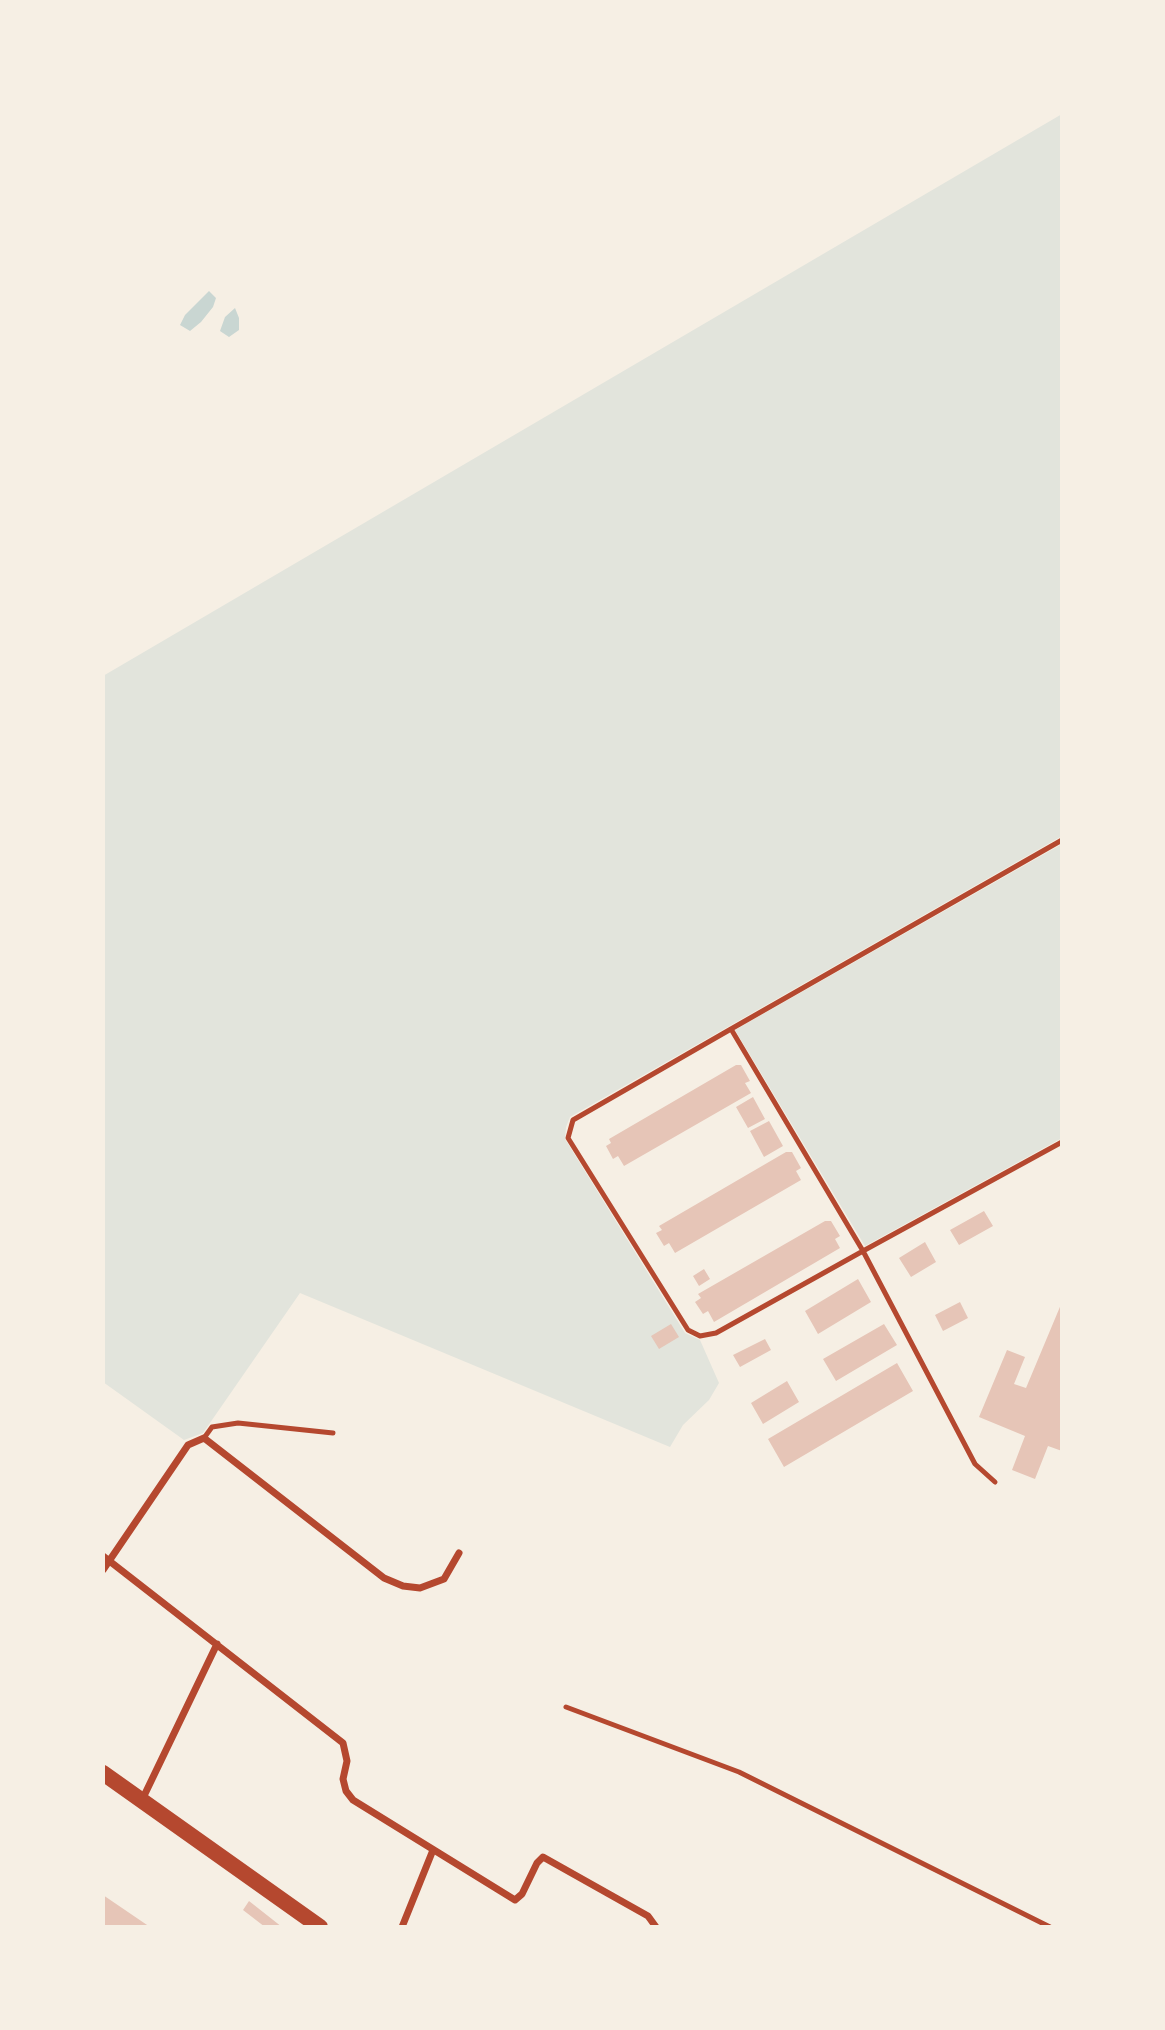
<!DOCTYPE html>
<html>
<head>
<meta charset="utf-8">
<style>
  body { margin:0 }
  #map { position:relative; width:1165px; height:2030px; overflow:hidden; background:#f6efe4; font-family:Helvetica,sans-serif }
  canvas { display:block }
  .frame { position:absolute; inset:0; border:105px solid #f6efe4; pointer-events:none }
</style>
</head>
<body>
<div id="map">
<canvas width="1165" height="2030"></canvas>
<div class="frame"></div>
</div>
<script>
const ctx = document.querySelector('canvas').getContext('2d');
ctx.lineJoin = 'round';
function paint(path, color) { ctx.fillStyle = color; ctx.fill(path, 'evenodd'); }
const poly = rows => new Path2D(rows.map(r => 'M' + r).join(''));
function trace(path, color, width, dash) { ctx.strokeStyle = color; ctx.lineWidth = width; ctx.lineCap = dash ? 'butt' : 'round'; ctx.setLineDash(dash || []); ctx.stroke(path); }
const green = poly([
  [1062,114,1062,836,570,1117,566,1127,565,1139,685,1333,700,1340,719,1383,709,1400,683,1425,670,1447,300,1293,203,1433,184,1440,103,1382,103,676],
  [1062,844,1062,1138,865,1246,735,1030]
]);
const water = poly([
  [209,291,216,298,213,307,201,322,190,331,180,325,185,315],
  [235,308,239,318,239,330,229,337,220,331,225,317]
]);
const building = poly([
  [736,1065,741,1065,750,1081,745,1083,751,1093,624,1166,618,1156,613,1159,606,1146,611,1143,609,1139],
  [753,1097,765,1119,748,1128,736,1107],
  [769,1121,783,1146,764,1157,750,1131],
  [786,1152,792,1152,801,1168,796,1171,801,1180,675,1253,669,1243,664,1246,656,1233,662,1230,659,1226],
  [984,1211,993,1226,959,1245,950,1230],
  [825,1221,831,1221,840,1236,835,1239,840,1248,714,1322,708,1311,703,1314,695,1302,701,1298,698,1294],
  [925,1242,936,1262,911,1277,899,1258],
  [704,1269,710,1279,699,1286,693,1276],
  [858,1279,871,1302,818,1334,805,1311],
  [960,1302,968,1318,943,1331,935,1315],
  [1062,1302,1062,1451,1048,1446,1035,1479,1012,1470,1025,1436,979,1417,1007,1350,1025,1357,1014,1384,1026,1388],
  [671,1324,679,1337,659,1349,651,1336],
  [884,1324,897,1345,836,1381,823,1359],
  [765,1339,771,1350,740,1367,733,1355],
  [897,1363,913,1391,784,1467,768,1439],
  [787,1381,799,1402,763,1424,751,1403],
  [103,1895,150,1927,103,1927],
  [249,1901,282,1927,265,1927,243,1910]
]);
const service = poly([
  [1062,840,731,1029,863,1251,1062,1142],
  [731,1029,573,1120,568,1138,688,1330,700,1336,716,1333,863,1251,975,1464,995,1482],
  [204,1438,212,1427,238,1423,333,1433],
  [566,1707,739,1772,1050,1927]
]);
const minor = poly([
  [103,1556,343,1743,347,1761,343,1779,346,1791,353,1800,515,1900,522,1894,537,1863,543,1857,648,1916,656,1927],
  [103,1570,188,1445,204,1438,384,1578,403,1586,420,1588,444,1579,459,1553],
  [142,1800,217,1644],
  [402,1927,433,1850]
]);
const primary = poly([
  [103,1773,320,1927]
]);
paint(green, '#e2e4dc');
paint(water, '#c9d6d2');
paint(building, '#e6c5b7');
trace(service, '#b5482f', 5);
trace(minor, '#b5482f', 7);
trace(primary, '#b5482f', 16);
</script>
</body>
</html>
